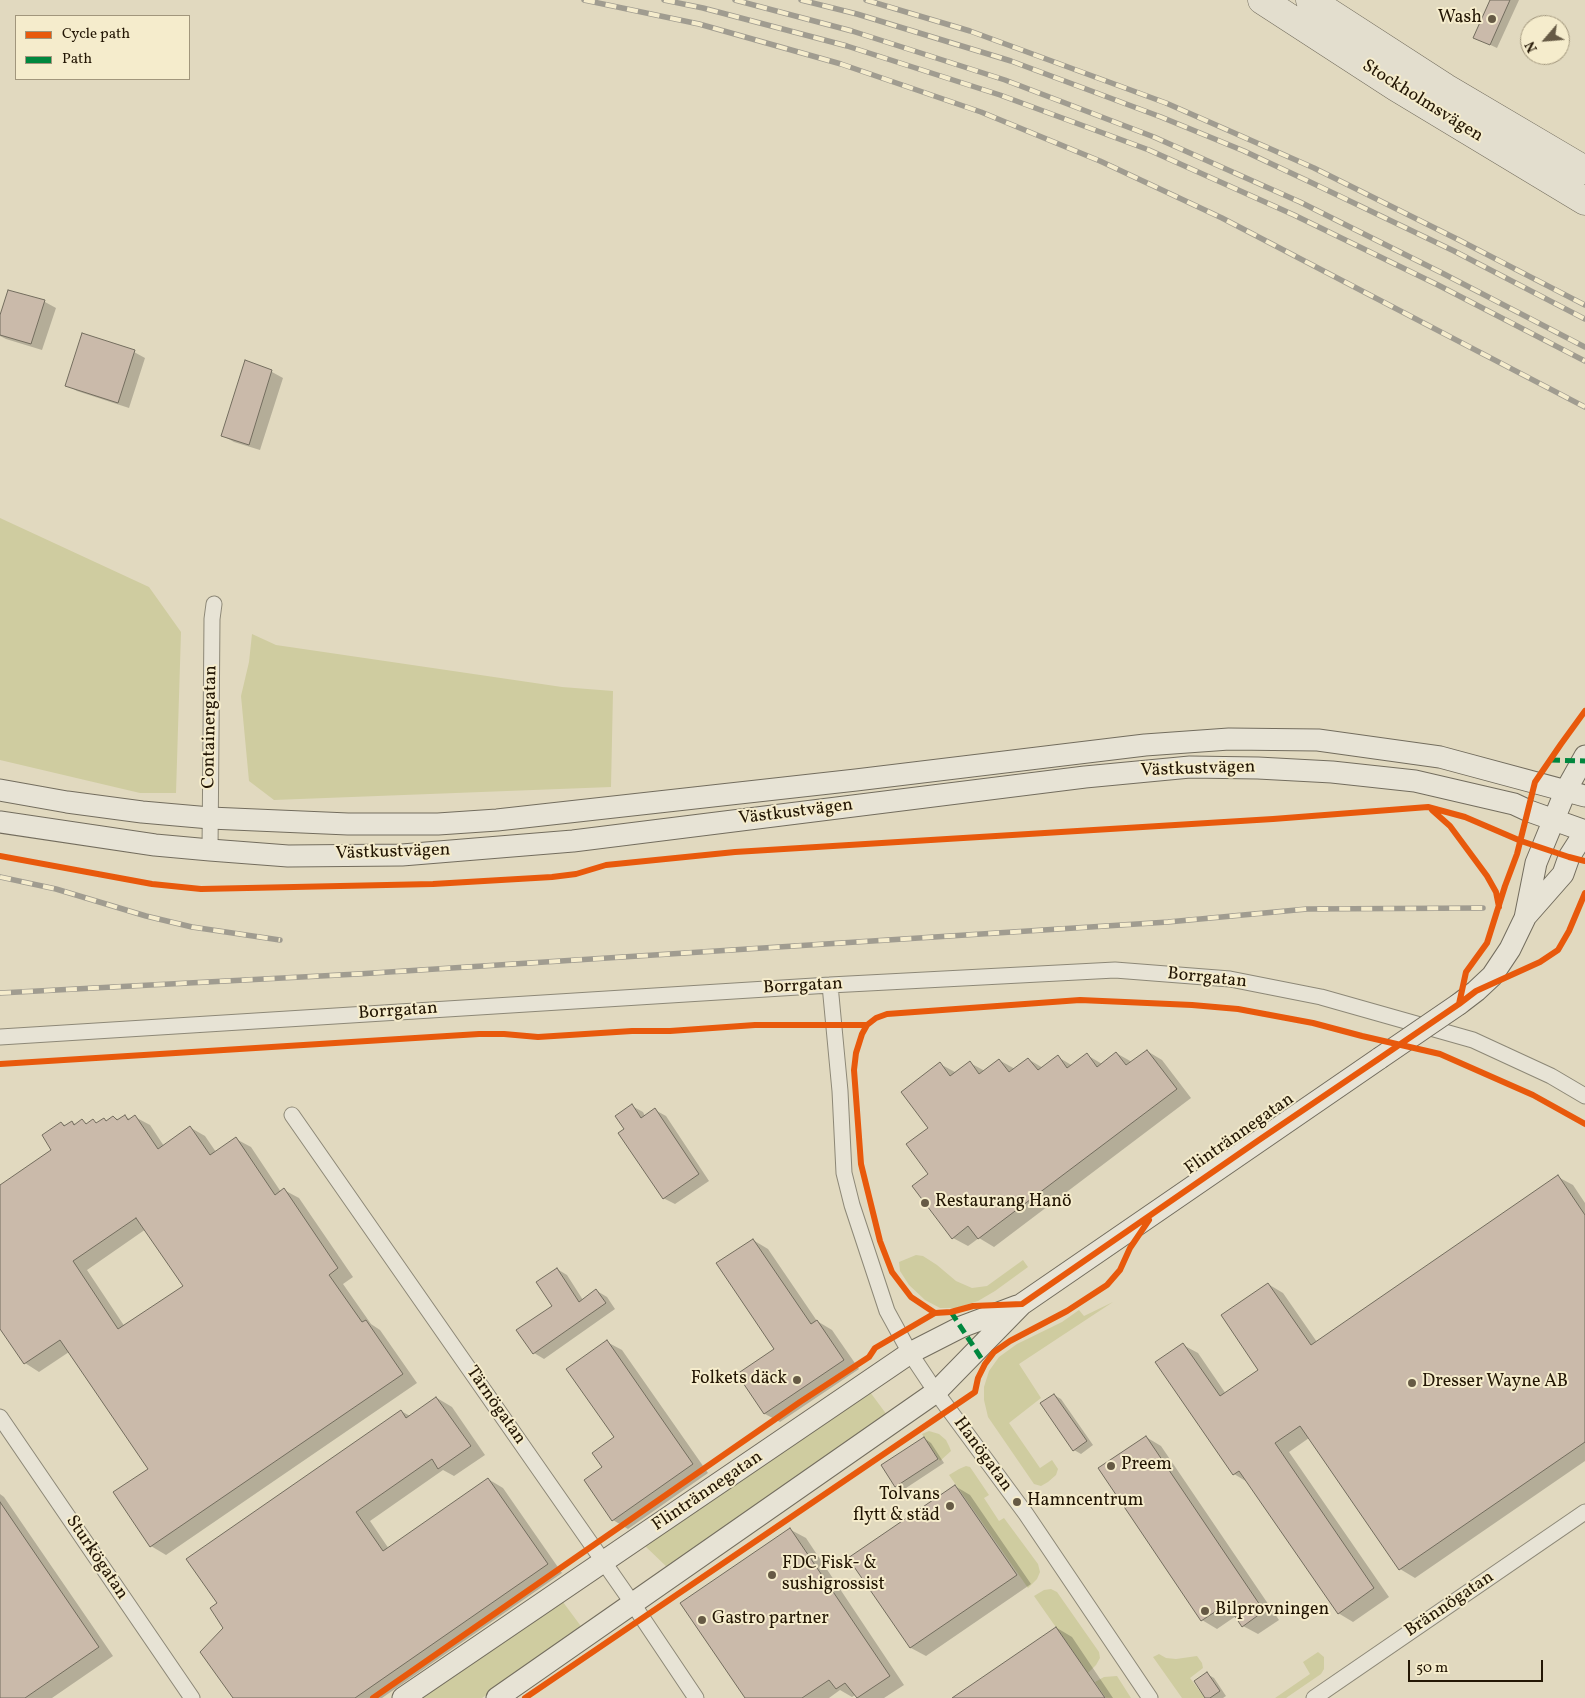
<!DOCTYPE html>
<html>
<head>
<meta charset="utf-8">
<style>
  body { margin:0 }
  #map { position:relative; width:1585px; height:1698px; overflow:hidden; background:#e1d9bf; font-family:Vollkorn,serif }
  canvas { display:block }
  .legend { position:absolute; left:15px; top:15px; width:175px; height:65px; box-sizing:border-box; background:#f5eccc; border:1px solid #a1967c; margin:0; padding:6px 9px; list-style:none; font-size:15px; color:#231604 }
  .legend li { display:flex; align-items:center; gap:10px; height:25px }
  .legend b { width:25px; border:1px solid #a1967c }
  .north { position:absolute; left:1520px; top:15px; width:50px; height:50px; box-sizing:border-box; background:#f5eccc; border:1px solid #a1967c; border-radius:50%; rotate:243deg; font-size:14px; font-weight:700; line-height:20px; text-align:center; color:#231604 }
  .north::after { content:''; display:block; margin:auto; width:18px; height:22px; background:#665a45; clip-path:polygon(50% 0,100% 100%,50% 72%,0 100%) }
  .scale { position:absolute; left:1408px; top:1660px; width:135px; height:22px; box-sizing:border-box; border:2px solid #231604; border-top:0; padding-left:6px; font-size:15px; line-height:18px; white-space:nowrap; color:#231604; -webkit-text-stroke:4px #f5eccc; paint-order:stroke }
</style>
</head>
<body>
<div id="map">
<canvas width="1585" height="1698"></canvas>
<ul class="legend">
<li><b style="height:6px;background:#e8590c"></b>Cycle path</li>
<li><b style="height:6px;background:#00873e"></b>Path</li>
</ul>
<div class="north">N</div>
<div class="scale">50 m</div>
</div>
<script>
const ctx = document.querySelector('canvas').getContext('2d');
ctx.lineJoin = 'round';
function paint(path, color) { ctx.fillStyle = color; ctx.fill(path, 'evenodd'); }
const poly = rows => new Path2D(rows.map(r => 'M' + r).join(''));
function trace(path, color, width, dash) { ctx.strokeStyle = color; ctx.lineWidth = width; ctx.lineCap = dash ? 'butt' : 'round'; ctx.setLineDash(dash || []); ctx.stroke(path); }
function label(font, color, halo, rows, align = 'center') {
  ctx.font = font + ' Vollkorn,serif'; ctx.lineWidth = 4; ctx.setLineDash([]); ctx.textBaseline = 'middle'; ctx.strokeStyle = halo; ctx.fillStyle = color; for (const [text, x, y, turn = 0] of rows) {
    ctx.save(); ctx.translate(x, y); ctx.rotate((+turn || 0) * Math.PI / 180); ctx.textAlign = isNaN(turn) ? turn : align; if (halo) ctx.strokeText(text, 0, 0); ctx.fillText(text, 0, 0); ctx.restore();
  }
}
const green = poly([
  [0,518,149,587,181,632,176,793,140,793,0,760],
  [252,634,276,645,562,687,613,691,611,787,274,800,249,781,241,696,249,662],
  [916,1255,923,1256,937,1265,956,1281,972,1288,987,1286,1023,1260,1028,1267,995,1291,978,1301,956,1308,940,1308,925,1300,909,1285,900,1271,899,1262],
  [1113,1302,1019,1364,1041,1398,1009,1423,1040,1468,1052,1460,1058,1469,1056,1475,1048,1482,1041,1486,1034,1484,988,1417,984,1400,984,1387,989,1371,999,1357,1017,1344,1062,1322,1079,1310,1084,1316],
  [870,1392,887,1415,669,1569,644,1545],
  [929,1431,939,1434,946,1440,949,1446,951,1451,940,1461,922,1434],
  [966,1466,970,1467,989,1495,984,1498,999,1521,1004,1518,1038,1564,1040,1572,1037,1579,1028,1588,949,1475,959,1469],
  [1051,1589,1057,1592,1099,1652,1100,1658,1096,1665,1088,1673,1034,1596,1044,1590],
  [563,1602,583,1629,482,1698,422,1698],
  [1318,1652,1324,1657,1324,1669,1321,1674,1286,1698,1275,1698,1310,1674,1303,1662],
  [1159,1654,1166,1658,1176,1659,1197,1656,1202,1663,1203,1668,1190,1678,1205,1698,1182,1698,1153,1657],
  [1117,1676,1131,1698,1106,1698,1095,1682,1104,1677]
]);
const shadow = poly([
  [1491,0,1519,0,1497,48,1482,41],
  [9,291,45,302,56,308,42,350,6,339,0,336,0,319],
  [134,352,145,358,129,408,77,391,66,385],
  [246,362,272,372,283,378,260,450,234,442,223,436],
  [1147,1051,1162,1060,1191,1098,994,1247,979,1238,968,1246,953,1238,930,1174,930,1128,940,1064,955,1072,970,1063,985,1071,999,1060,1015,1069,1028,1059,1043,1068,1058,1057,1073,1066,1087,1055,1102,1064,1116,1053,1132,1062],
  [632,1106,643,1112,645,1116,655,1110,666,1116,709,1181,675,1204,663,1198],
  [125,1116,131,1120,135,1117,150,1125,164,1146,191,1128,205,1136,216,1152,236,1139,251,1147,281,1192,284,1190,299,1198,353,1277,343,1284,371,1324,380,1330,417,1383,166,1555,151,1546,149,1469,69,1352,39,1372,25,1363,0,1327,0,1187,53,1150,62,1123,66,1126,72,1122,77,1125,82,1121,88,1124,93,1121,98,1124,104,1119,108,1121,114,1117,119,1120],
  [146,1229,184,1286,125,1327,87,1270],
  [1558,1177,1573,1185,1585,1203,1585,1461,1415,1578,1400,1569,1309,1438,1289,1452,1389,1597,1353,1622,1338,1613,1249,1483,1234,1474,1183,1345,1198,1353,1226,1394,1260,1370,1268,1284,1283,1293,1317,1342],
  [753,1240,768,1249,817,1321,832,1330,859,1369,780,1422,765,1414,739,1375,776,1350],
  [557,1269,567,1275,583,1300,597,1291,607,1297,615,1309,544,1359,534,1353,553,1306],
  [607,1342,622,1350,708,1473,628,1529,613,1520,603,1467,616,1437],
  [1054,1395,1061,1399,1093,1445,1081,1454,1074,1450],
  [437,1398,452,1407,485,1455,454,1476,443,1470,370,1521,389,1549,488,1479,503,1488,562,1573,382,1698,234,1698,225,1628,218,1603,401,1411,410,1416],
  [1146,1437,1161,1446,1279,1620,1258,1634,1243,1626,1236,1616,1217,1629,1202,1620],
  [924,1438,931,1443,944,1463,903,1490,896,1486],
  [955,1486,970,1495,1031,1584,926,1656,911,1648,850,1558],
  [0,1494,4,1497,113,1656,52,1698,0,1698],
  [791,1530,806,1538,904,1685,884,1698,857,1698,855,1695,852,1697,840,1690,829,1698,746,1698],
  [1057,1628,1072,1637,1113,1698,954,1698],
  [1207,1674,1214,1678,1226,1696,1223,1698,1207,1698]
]);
const building = poly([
  [1490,0,1510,0,1490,45,1473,38,1490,0],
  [8,290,45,300,31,344,0,335,0,315,8,290],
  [82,333,135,350,118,403,65,386,82,333],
  [245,360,272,370,249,445,221,436,245,360],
  [1147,1050,1177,1089,978,1239,968,1226,952,1239,912,1186,928,1174,906,1144,928,1128,901,1092,940,1062,950,1076,970,1061,979,1074,999,1059,1009,1072,1028,1058,1038,1070,1058,1055,1067,1068,1087,1053,1097,1067,1116,1052,1126,1065,1147,1050],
  [632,1104,641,1118,655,1108,699,1174,663,1199,618,1133,624,1129,615,1116,632,1104],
  [125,1115,128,1120,135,1115,158,1149,190,1126,210,1155,236,1137,275,1195,284,1188,338,1268,329,1275,362,1322,366,1320,403,1374,150,1547,113,1492,148,1469,60,1340,24,1364,0,1329,0,1185,51,1150,42,1135,61,1122,64,1126,72,1121,74,1125,82,1119,86,1124,93,1119,96,1123,104,1118,106,1121,113,1116,117,1120,125,1115],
  [136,1218,183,1286,118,1329,73,1261,136,1218],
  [1558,1175,1585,1215,1585,1442,1399,1570,1300,1426,1275,1443,1374,1588,1338,1614,1239,1471,1233,1475,1155,1362,1183,1343,1220,1396,1258,1370,1221,1315,1268,1283,1311,1345,1558,1175],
  [753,1239,811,1324,817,1320,844,1360,764,1414,737,1374,774,1349,716,1263,753,1239],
  [557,1268,579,1302,596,1289,606,1303,533,1354,516,1330,552,1306,536,1282,557,1268],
  [607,1340,693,1464,612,1521,584,1480,602,1467,592,1453,614,1437,566,1369,607,1340],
  [1054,1394,1087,1441,1073,1451,1040,1403,1054,1394],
  [436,1397,471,1446,438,1469,432,1459,356,1512,383,1551,488,1478,548,1564,355,1698,233,1698,200,1652,223,1628,210,1608,217,1603,186,1559,401,1410,406,1418,436,1397],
  [1146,1436,1264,1611,1242,1627,1227,1604,1201,1621,1098,1468,1146,1436],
  [924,1437,938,1459,895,1487,881,1465,924,1437],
  [955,1485,1017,1575,910,1648,848,1558,955,1485],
  [0,1502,99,1647,25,1698,0,1698,0,1502],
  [790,1528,890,1676,857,1698,845,1683,836,1689,829,1680,802,1698,745,1698,680,1603,790,1528],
  [1056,1627,1105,1698,952,1698,1056,1627],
  [1207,1672,1220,1691,1210,1698,1205,1698,1194,1681,1207,1672]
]);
const street = poly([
  [210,850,212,619,214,604],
  [830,985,840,1091,844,1173,852,1205,887,1311,910,1353,936,1392,1026,1514,1150,1698],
  [0,1037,830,985,1115,970,1230,979,1321,997,1473,1040,1551,1076,1585,1096],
  [292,1115,633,1604,696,1698],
  [0,1417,192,1698],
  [1314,1698,1585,1512]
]);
const secondary = poly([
  [0,790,67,802,142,812,210,818,348,824,438,824,497,820,856,780,1145,745,1229,739,1318,740,1440,757,1585,796],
  [0,822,155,845,210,850,288,856,402,855,573,841,1085,777,1190,767,1258,768,1332,772,1415,781,1514,804,1529,811,1585,831],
  [1527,915,1563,874,1569,857,1585,832],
  [1459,1004,1476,991,1492,976,1510,949,1525,918,1536,863,1566,790,1585,756],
  [403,1698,910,1353,961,1327,1017,1306],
  [497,1698,936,1392,1022,1304,1380,1058]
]);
const highway = poly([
  [1262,0,1396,87,1585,201],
  [1310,0,1446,88,1585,170]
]);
const rail = poly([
  [584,0,699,24,841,64,981,112,1100,161,1222,218,1585,407],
  [664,0,703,8,847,46,1000,95,1149,150,1294,215,1438,285,1585,361],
  [735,0,852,31,1005,80,1154,137,1300,202,1444,274,1585,347],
  [801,0,857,14,1011,61,1161,117,1244,151,1308,181,1454,251,1585,319],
  [866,0,970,31,1166,103,1314,168,1459,240,1585,305],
  [0,877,56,889,146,916,192,927,280,940],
  [0,993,358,974,1168,922,1307,909,1483,908]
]);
const secondaryBridge = poly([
  [1380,1058,1459,1004]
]);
const quiet = poly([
  [1550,760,1585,761],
  [951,1312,985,1364]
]);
const cycleway = poly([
  [1432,810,1450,826,1487,876,1496,892,1499,907],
  [0,856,152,884,201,889,433,884,552,877,576,874,606,865,735,852,1273,819,1428,807,1465,817,1521,841,1569,857,1585,861],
  [1585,893,1569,931,1558,950,1540,962,1476,991,1459,1004,1380,1058,1259,1140,1022,1304,973,1306,951,1312,935,1313,911,1297,892,1272,880,1241,861,1164,854,1070,856,1053,862,1034,867,1025,876,1018,887,1014,1080,1000,1192,1005,1238,1009,1313,1023,1362,1036,1440,1054,1533,1095,1585,1124],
  [1459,1004,1466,972,1487,943,1505,886,1517,854,1535,782,1561,744,1585,711],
  [0,1064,479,1034,504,1034,538,1037,632,1031,670,1031,755,1025,867,1025],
  [373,1698,800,1402,869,1357,875,1348,935,1313],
  [525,1698,975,1392,978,1378,985,1364,994,1352,1010,1341,1067,1311,1107,1285,1120,1270,1130,1248,1149,1220]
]);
const markers = [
  [1492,19,5,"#665a45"],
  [925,1203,5,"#665a45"],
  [797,1380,5,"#665a45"],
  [1412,1383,5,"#665a45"],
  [1111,1466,5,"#665a45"],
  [1017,1502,5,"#665a45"],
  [950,1506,5,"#665a45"],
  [772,1575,5,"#665a45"],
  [1205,1611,5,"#665a45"],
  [702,1620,5,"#665a45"]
];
const poiNames = [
  ["Wash",1482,19,"right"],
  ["Restaurang Hanö",935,1203],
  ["Folkets däck",787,1380,"right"],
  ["Dresser Wayne AB",1422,1383],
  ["Preem",1121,1466],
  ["Tolvans",940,1496,"right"],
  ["flytt & städ",940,1517,"right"],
  ["Hamncentrum",1027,1502],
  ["FDC Fisk- &",782,1565],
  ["sushigrossist",782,1586],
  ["Bilprovningen",1215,1611],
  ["Gastro partner",712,1620]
];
const streetNames = [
  ["Stockholmsvägen",1422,102,32],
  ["Containergatan",211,727,-89],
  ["Västkustvägen",1198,770,-2],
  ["Västkustvägen",796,813,-7],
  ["Västkustvägen",393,853,-2],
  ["Borrgatan",1207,979,6],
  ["Borrgatan",803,987,-3],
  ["Borrgatan",398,1012,-4],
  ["Flintrännegatan",1240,1135,-35],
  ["Tärnögatan",495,1406,55],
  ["Hanögatan",982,1455,54],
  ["Flintrännegatan",708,1492,-34],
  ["Sturkögatan",96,1558,56],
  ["Brännögatan",1450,1605,-34]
];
paint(green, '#cfcca0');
paint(shadow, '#0003');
paint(building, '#cabaaa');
trace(building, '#736d5e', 1);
trace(street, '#8d8877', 17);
trace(secondary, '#736d5e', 23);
trace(highway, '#736d5e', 29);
trace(street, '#e7e3d5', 15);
trace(secondary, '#e7e3d5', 21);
trace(highway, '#e3dece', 28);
trace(rail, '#a09c90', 5.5);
trace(rail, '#f5eccc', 4, [11]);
trace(secondaryBridge, '#736d5e', 23, []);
trace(secondaryBridge, '#e7e3d5', 21);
trace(quiet, '#00873e', 5, [10, 5]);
trace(cycleway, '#e8590c', 6);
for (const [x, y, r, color] of markers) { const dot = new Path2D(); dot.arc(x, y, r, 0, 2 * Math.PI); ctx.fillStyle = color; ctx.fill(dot); trace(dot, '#f5eccc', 2); }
label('18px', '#231604', '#f5eccc', poiNames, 'left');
label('18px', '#231604', '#f5eccc', streetNames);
</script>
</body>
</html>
